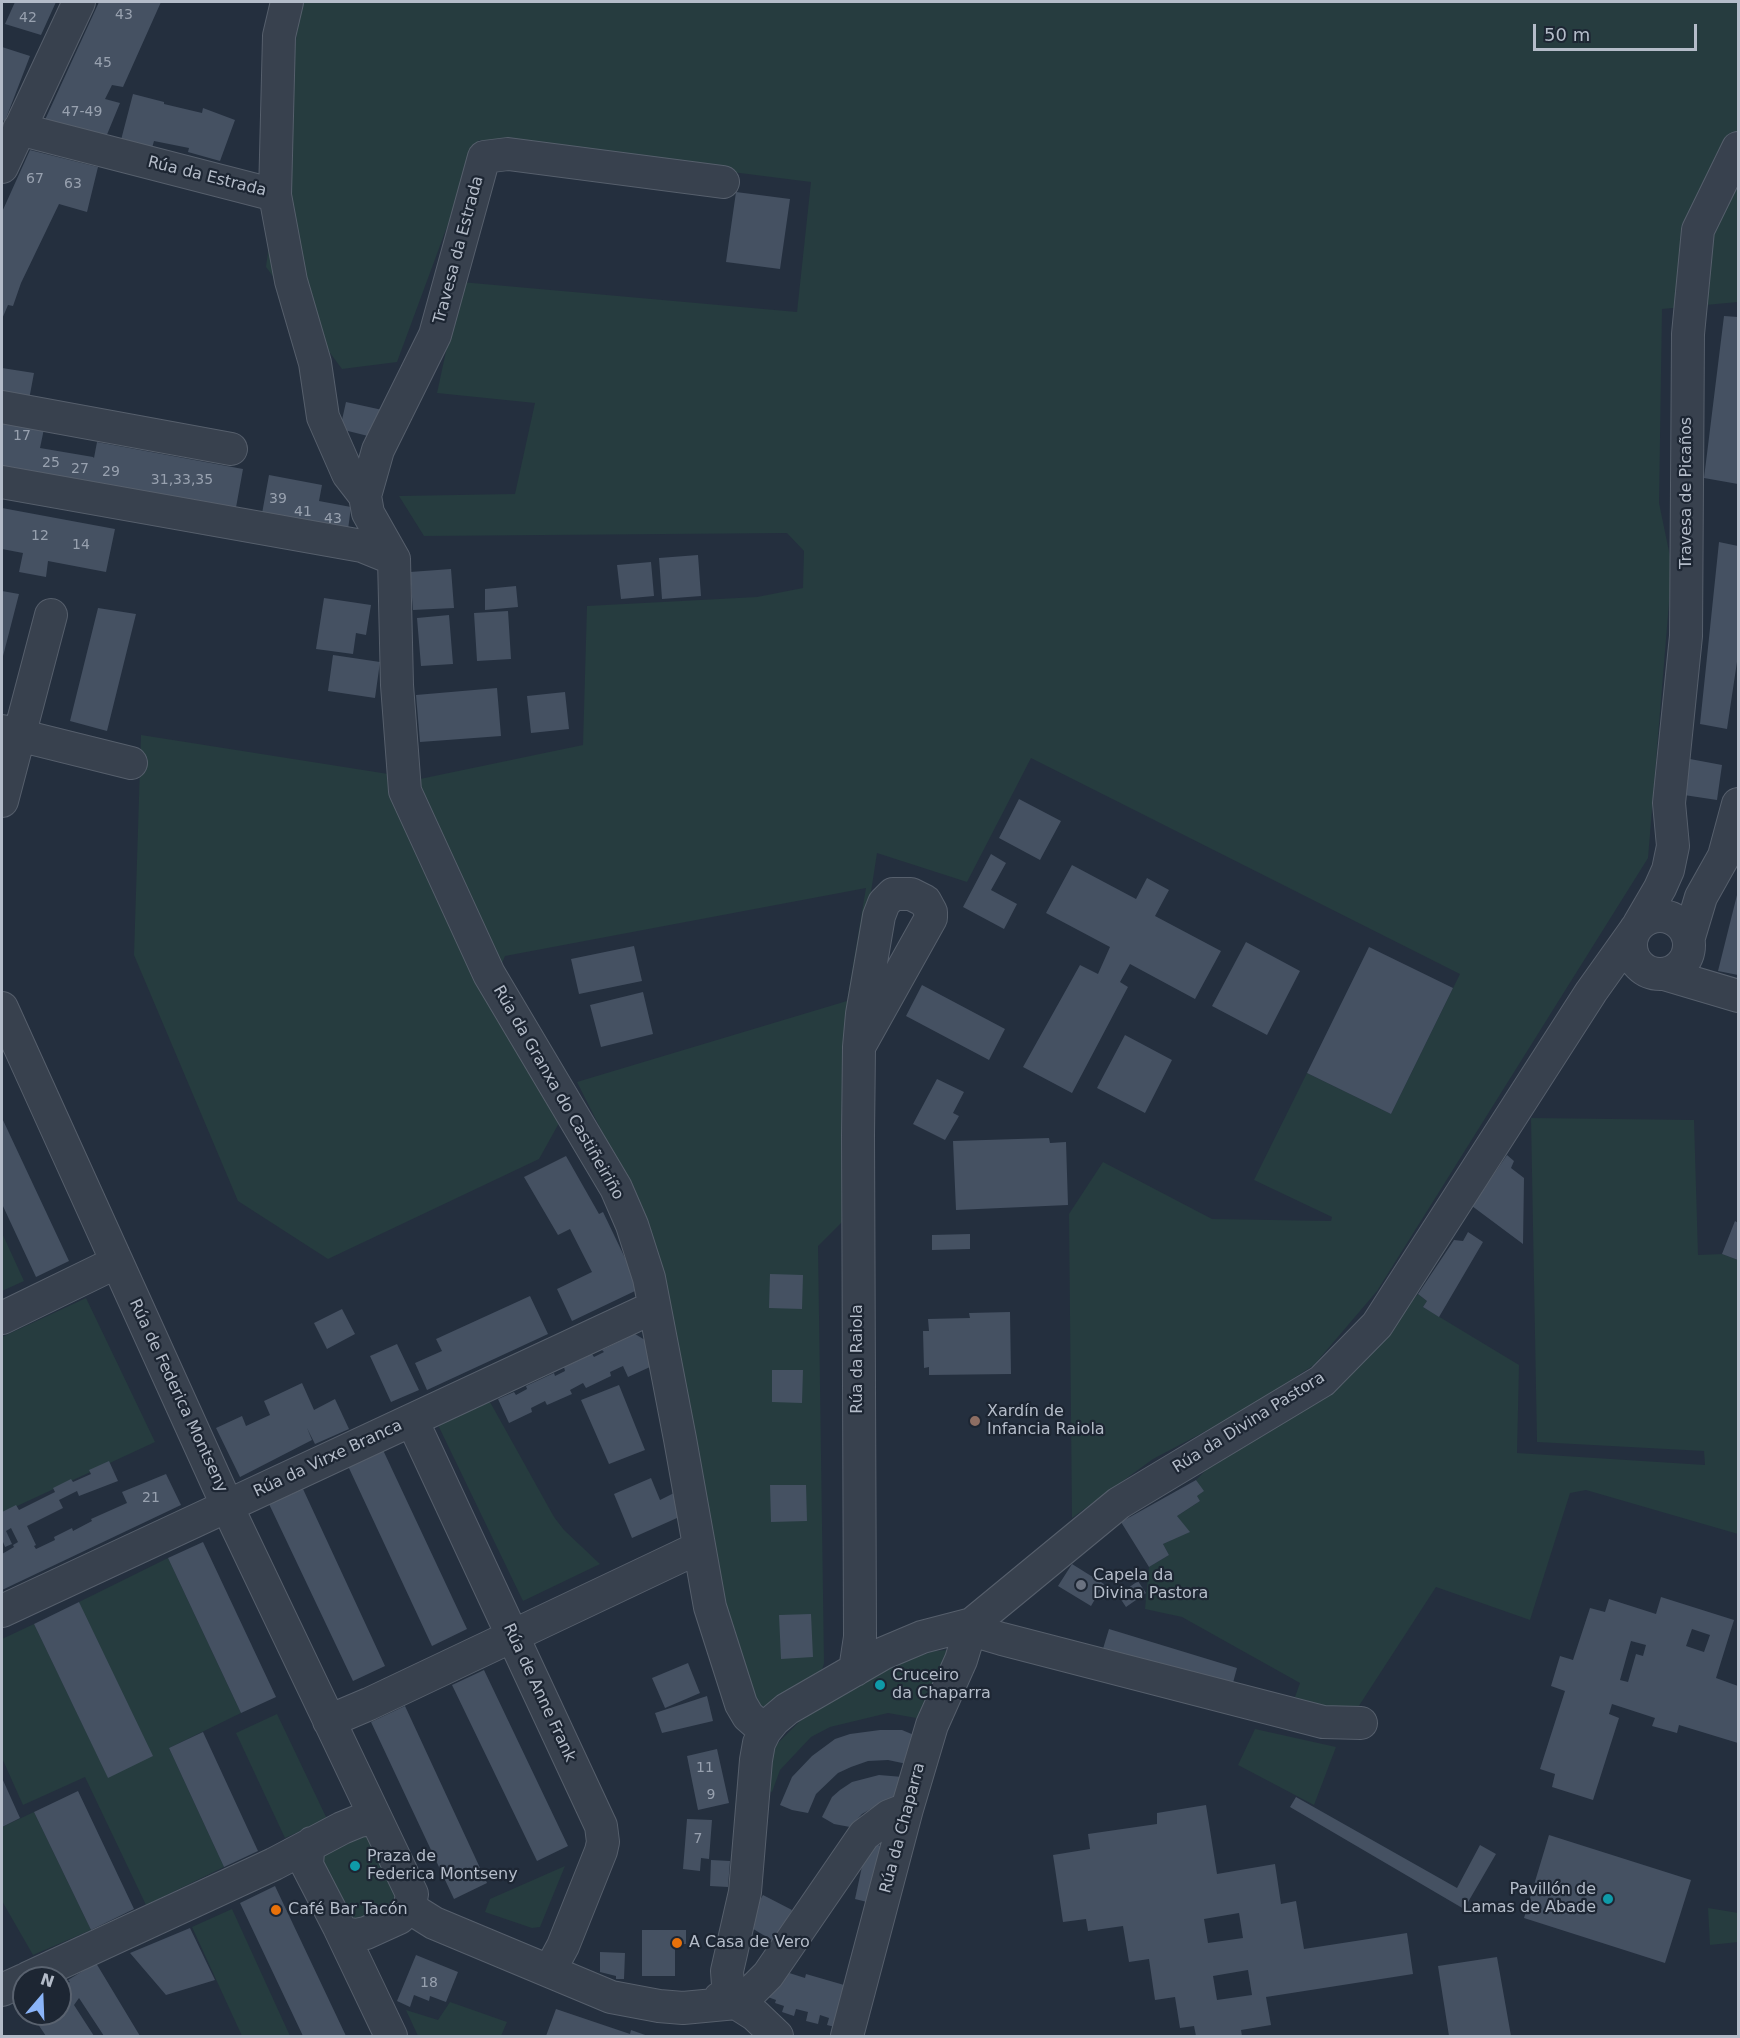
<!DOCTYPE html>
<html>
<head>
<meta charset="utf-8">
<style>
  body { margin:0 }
  #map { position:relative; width:1740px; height:2038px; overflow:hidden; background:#242f3e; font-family:"DejaVu Sans",sans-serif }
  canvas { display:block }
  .frame { position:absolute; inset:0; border:3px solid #b4bcc9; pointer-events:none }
  .north { position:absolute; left:12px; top:1966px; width:60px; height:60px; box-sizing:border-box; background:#1d2633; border:2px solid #59626f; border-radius:50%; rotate:19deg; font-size:16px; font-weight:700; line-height:24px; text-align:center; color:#b4bcc9 }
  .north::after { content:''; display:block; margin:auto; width:21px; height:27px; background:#8ab4f8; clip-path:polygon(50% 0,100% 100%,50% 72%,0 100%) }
  .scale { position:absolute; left:1533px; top:24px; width:164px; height:27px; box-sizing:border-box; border:3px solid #b4bcc9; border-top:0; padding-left:8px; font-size:18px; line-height:21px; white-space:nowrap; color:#b4bcc9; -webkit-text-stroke:4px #1d2633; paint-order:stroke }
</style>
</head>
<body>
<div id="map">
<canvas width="1740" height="2038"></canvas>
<div class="frame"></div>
<div class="north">N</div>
<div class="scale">50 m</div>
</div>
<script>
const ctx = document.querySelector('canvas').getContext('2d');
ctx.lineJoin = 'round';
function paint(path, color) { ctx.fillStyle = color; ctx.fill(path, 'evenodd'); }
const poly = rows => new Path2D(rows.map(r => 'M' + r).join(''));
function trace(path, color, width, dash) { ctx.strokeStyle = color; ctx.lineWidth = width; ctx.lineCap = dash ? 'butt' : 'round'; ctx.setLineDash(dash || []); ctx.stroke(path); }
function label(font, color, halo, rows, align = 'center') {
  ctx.font = font + ' "DejaVu Sans",sans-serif'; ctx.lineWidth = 4.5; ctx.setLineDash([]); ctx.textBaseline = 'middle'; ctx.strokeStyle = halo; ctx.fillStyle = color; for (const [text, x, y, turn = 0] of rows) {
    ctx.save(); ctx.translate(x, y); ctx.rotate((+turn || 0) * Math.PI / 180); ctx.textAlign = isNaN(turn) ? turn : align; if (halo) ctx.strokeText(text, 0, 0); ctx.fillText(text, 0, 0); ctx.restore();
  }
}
const green = poly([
  [301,2,1738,2,1738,302,1662,309,1659,503,1672,566,1648,858,1377,1291,1314,1365,1240,1413,1153,1459,1072,1518,1069,1214,1103,1162,1212,1219,1331,1221,1332,1217,1254,1180,1307,1073,1391,1114,1460,974,1031,758,967,882,877,853,849,1034,843,1103,844,1220,818,1246,824,1663,821,1674,816,1678,765,1706,757,1707,718,1604,650,1227,577,1082,847,1001,866,888,505,956,487,999,559,1123,539,1159,328,1259,238,1201,134,955,141,735,420,779,583,745,587,606,757,597,803,588,804,551,787,533,424,536,399,496,515,494,535,403,437,393,461,282,797,312,811,182,479,140,397,362,342,369,266,267],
  [1531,1118,1694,1120,1698,1255,1722,1254,1738,1260,1738,1534,1586,1490,1570,1493,1530,1620,1436,1587,1353,1715,1295,1697,1300,1683,1182,1617,1145,1609,1149,1567,1169,1555,1163,1544,1189,1532,1177,1516,1200,1501,1197,1496,1203,1491,1196,1480,1206,1470,1335,1391,1418,1294,1427,1301,1423,1307,1519,1365,1517,1453,1705,1465,1704,1451,1537,1442],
  [2,1233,24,1281,2,1291],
  [86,1298,155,1442,2,1513,2,1337],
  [490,1402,554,1517,564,1530,600,1564,523,1601,438,1425],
  [168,1558,241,1713,169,1748,224,1867,146,1905,85,1777,23,1805,2,1758,2,1639,34,1624,108,1777,79,1602],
  [948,1650,922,1719,888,1713,830,1727,811,1737,780,1770,772,1792,765,1790,771,1758,777,1744,800,1721,890,1665,935,1651],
  [277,1714,327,1819,285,1838,236,1733],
  [1255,1729,1336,1747,1314,1805,1238,1765],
  [34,1812,91,1930,33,1955,2,1901,2,1827],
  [369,1834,402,1899,351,1923,320,1857,325,1847],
  [565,1866,540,1927,532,1928,485,1912,490,1899],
  [1708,1908,1738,1913,1738,1942,1710,1945],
  [232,1909,290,2036,242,2036,192,1927],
  [450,2002,507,2022,501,2036,418,2036,406,2010,438,2020]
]);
const building = poly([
  [15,2,56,2,41,35,5,24],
  [99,2,161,2,123,87,112,85,105,99,120,103,106,137,44,122],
  [2,47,30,56,5,121,2,120],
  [133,94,164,102,164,104,202,113,203,108,235,120,220,161,188,152,189,148,154,141,152,148,121,140],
  [30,150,98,167,87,212,59,204,21,283,13,306,8,305,2,319,2,212],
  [736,192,790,199,780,269,726,262],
  [1724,316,1738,317,1738,484,1704,478],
  [2,368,34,373,28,405,2,400],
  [346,402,387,411,380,439,340,429],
  [2,415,45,424,40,448,93,457,94,458,97,442,243,469,235,513,2,468],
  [269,475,322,485,319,501,351,507,347,537,261,519],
  [2,508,115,529,106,572,48,561,46,577,19,572,23,553,2,549],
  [1719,542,1738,546,1738,655,1727,729,1700,724],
  [698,555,701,596,662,599,659,558],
  [651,562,654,596,621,599,617,565],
  [451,569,454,608,413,610,410,572],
  [516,586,518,607,485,610,485,589],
  [2,591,19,594,2,660],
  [324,598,371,605,366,635,356,633,353,654,316,649],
  [98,608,136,614,107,731,70,721],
  [508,611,511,659,477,661,474,613],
  [449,615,453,664,421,666,417,618],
  [333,655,380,662,375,698,328,691],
  [497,688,501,736,420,742,416,695],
  [565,692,569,729,531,733,527,696],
  [1690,759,1722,765,1717,800,1684,795],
  [1019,799,1061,821,1040,860,999,838],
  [991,854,1006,863,991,890,1017,904,1004,929,963,907],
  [1072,865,1136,899,1147,878,1169,890,1155,916,1221,951,1195,999,1130,964,1120,982,1128,987,1072,1093,1023,1067,1080,965,1098,974,1110,947,1046,913],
  [1738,891,1738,975,1718,971],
  [1246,942,1300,971,1267,1035,1212,1006],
  [634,946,642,981,579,994,571,959],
  [1369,947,1453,988,1391,1114,1307,1073],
  [922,985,1005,1029,989,1060,906,1016],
  [643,992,653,1034,601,1047,590,1005],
  [1125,1035,1172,1060,1145,1113,1097,1088],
  [937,1079,964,1092,953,1113,959,1116,945,1140,913,1124],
  [2,1118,69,1261,36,1277,2,1204],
  [1049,1138,1050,1143,1066,1142,1068,1205,956,1210,953,1141],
  [1507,1155,1514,1161,1511,1168,1524,1178,1523,1244,1472,1206],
  [566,1156,599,1214,603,1212,637,1283,635,1291,572,1321,557,1289,592,1272,570,1229,558,1235,524,1177],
  [1735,1221,1738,1223,1738,1260,1722,1254],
  [1468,1232,1483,1242,1439,1317,1423,1307,1427,1301,1418,1294,1454,1240,1463,1241],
  [970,1234,970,1249,932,1250,932,1235],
  [770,1274,803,1275,802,1309,769,1308],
  [530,1296,548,1334,427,1390,415,1363,442,1351,436,1339],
  [342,1309,355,1334,327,1349,314,1323],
  [1010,1312,1011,1374,929,1375,929,1367,924,1368,923,1331,929,1331,928,1319,970,1318,969,1313],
  [635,1334,645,1340,650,1367,628,1377,623,1366,610,1372,611,1376,586,1388,583,1383,570,1390,572,1394,547,1405,545,1401,531,1408,532,1412,509,1423,498,1399,514,1392,516,1395,527,1389,526,1386,554,1373,555,1376,565,1371,564,1367,592,1354,594,1357,604,1352,602,1350],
  [397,1344,419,1390,391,1402,370,1356],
  [772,1370,803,1370,802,1403,772,1402],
  [302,1383,314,1410,335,1399,349,1429,315,1444,307,1428,312,1440,240,1477,216,1428,242,1416,246,1426,270,1415,264,1401],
  [619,1385,645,1450,609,1464,581,1400],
  [383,1450,467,1629,432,1646,348,1466],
  [109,1461,118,1481,79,1496,77,1491,59,1500,63,1508,27,1526,36,1545,34,1546,36,1549,55,1540,54,1537,72,1528,73,1531,92,1521,91,1519,127,1503,122,1492,166,1474,181,1505,2,1590,2,1554,14,1547,13,1545,18,1542,11,1528,6,1531,12,1544,5,1547,3,1542,2,1543,2,1512,16,1505,19,1510,55,1492,53,1488,71,1479,73,1482,91,1474,89,1470],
  [651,1478,660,1500,680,1490,686,1514,632,1538,614,1494],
  [1196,1480,1204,1491,1197,1496,1200,1501,1177,1516,1190,1532,1163,1544,1169,1555,1149,1567,1121,1522],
  [770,1485,806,1485,807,1521,771,1522],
  [303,1489,385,1666,353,1681,269,1504],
  [203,1542,276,1697,241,1713,168,1558],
  [1072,1564,1104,1584,1091,1606,1058,1586],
  [1138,1581,1146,1593,1126,1607,1118,1595],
  [1661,1597,1734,1620,1716,1678,1738,1686,1738,1743,1679,1725,1677,1733,1652,1726,1655,1718,1612,1704,1609,1714,1619,1718,1593,1800,1552,1787,1555,1774,1540,1769,1565,1691,1551,1686,1560,1656,1573,1660,1590,1608,1605,1612,1609,1599,1656,1614],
  [1692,1629,1710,1635,1704,1652,1686,1646],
  [1631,1641,1646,1645,1643,1656,1636,1654,1628,1682,1620,1680],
  [79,1602,153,1756,108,1778,34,1624],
  [811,1614,813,1657,781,1659,779,1615],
  [1109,1629,1237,1668,1231,1690,1102,1652],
  [688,1663,700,1693,665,1708,652,1678],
  [484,1670,568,1846,537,1861,452,1685],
  [707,1696,713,1721,662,1733,655,1713],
  [405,1706,487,1883,454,1899,371,1722],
  [880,1730,902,1730,914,1735,907,1764,888,1760,868,1761,851,1767,838,1773,816,1794,808,1813,792,1810,780,1805,792,1777,812,1756,835,1739,850,1734],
  [203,1732,258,1851,224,1867,169,1748],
  [717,1749,729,1803,698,1810,687,1756],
  [879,1775,903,1777,895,1806,874,1807,862,1814,850,1827,834,1824,822,1817,832,1797,840,1790,852,1782],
  [2,1778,20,1818,2,1827],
  [78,1791,134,1909,91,1930,34,1812],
  [1296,1797,1457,1888,1480,1845,1496,1854,1464,1909,1290,1807],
  [1206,1805,1217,1874,1275,1864,1281,1904,1296,1901,1304,1949,1407,1933,1413,1974,1266,1997,1271,2025,1241,2030,1242,2036,1196,2036,1194,2026,1180,2028,1175,1997,1155,2000,1149,1959,1129,1962,1123,1926,1088,1931,1086,1919,1063,1922,1053,1855,1090,1849,1088,1834,1157,1824,1157,1813],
  [1239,1913,1243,1938,1208,1943,1204,1919],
  [1248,1970,1252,1995,1217,2000,1213,1976],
  [687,1819,712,1820,709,1859,701,1858,700,1871,683,1869],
  [1549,1835,1691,1880,1665,1963,1524,1918],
  [867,1843,887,1847,875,1904,855,1899],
  [711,1860,730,1861,728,1887,710,1886],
  [275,1886,346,2036,303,2036,240,1903],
  [763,1895,792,1910,783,1927,780,1945,745,1924],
  [190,1928,215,1980,166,1995,130,1953],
  [642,1930,686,1930,686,1944,675,1944,675,1976,642,1976],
  [600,1952,625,1953,624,1979,616,1979,616,1976,600,1972],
  [416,1955,458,1972,446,2002,430,1996,429,2001,414,1995,410,2007,397,2001],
  [1497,1957,1511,2036,1449,2036,1438,1966],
  [96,1963,140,2036,104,2036,79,1998,74,2005,94,2036,46,2036,31,2014,60,2014,60,1986,70,1982,68,1980],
  [783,1971,805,1978,806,1974,851,1987,839,2028,827,2025,829,2018,820,2015,818,2024,806,2021,808,2012,796,2009,794,2016,782,2012,784,2006,775,2003,776,2000,768,1997],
  [556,2009,630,2034,631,2030,648,2036,546,2036]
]);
const minor = poly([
  [287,2,279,36,275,195,291,281,315,363,323,417,348,474,365,496,368,513,394,559,397,685,405,791,489,974,616,1188,632,1225,649,1278,680,1439,710,1607,741,1704,748,1716,765,1731],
  [19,129,275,195],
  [2,167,79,2],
  [2,407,231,449],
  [2,482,362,546,394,559],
  [365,496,378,450,435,335,484,157,508,154,723,182],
  [2,731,131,763],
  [2,801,51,615],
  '1631 945a29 29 0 1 1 58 0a29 29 0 1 1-58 0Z',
  [1639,924,1660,888,1668,870,1673,846,1669,803,1686,636,1688,334,1698,230,1738,148],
  [1689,937,1701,897,1724,856,1738,804],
  [1664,974,1738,996],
  [2,1008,236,1525,412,1894,410,1905,407,1910,399,1918,366,1933,356,1935,344,1933,339,1927,307,1865,308,1851,312,1843],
  [2,1318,117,1262],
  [412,1420,601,1826,603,1842,601,1851,563,1946,550,1970],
  [2,1611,654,1307],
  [972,1624,985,1634,1002,1639,1323,1722,1361,1723],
  [855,1670,860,1637,858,1135,859,1047,862,1014,879,916,884,903,893,894,911,894,925,901,931,912,931,918,859,1047],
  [329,1721,369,1704,698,1548],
  [410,1905,418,1913,434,1923,611,1997,659,2006,683,2008,736,2003,744,1999,768,1975,864,1835,889,1816,907,1809],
  [339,1927,391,2036],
  [28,1978,274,1864,342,1828,359,1821,369,1819,378,1824],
  [2,1990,24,1980],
  [720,1998,736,2003,755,2015,777,2036],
  [736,2003,728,1985,727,1971,745,1892,756,1760,759,1743,765,1731,774,1720,787,1709,884,1653,922,1637,972,1624,1119,1503,1322,1381,1377,1325,1591,992,1633,933],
  [847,2036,907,1809,932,1725,961,1660,972,1624]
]);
const markers = [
  [975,1421,6,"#8d6e63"],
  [1081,1585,6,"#6b7280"],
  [880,1685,6,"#0f9aa8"],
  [355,1866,6,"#0f9aa8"],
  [1608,1899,6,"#0f9aa8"],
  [276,1910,6,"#e8710a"],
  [677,1943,6,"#e8710a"]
];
const numberNames = [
  ["43",124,15],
  ["42",28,18],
  ["45",103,63],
  ["47-49",82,112],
  ["67",35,179],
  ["63",73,184],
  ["17",22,436],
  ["25",51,463],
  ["27",80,469],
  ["29",111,472],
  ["31,33,35",182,480],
  ["39",278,499],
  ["41",303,512],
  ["43",333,519],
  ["12",40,536],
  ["14",81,545],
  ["21",151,1498],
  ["11",705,1768],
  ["9",711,1795],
  ["7",698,1839],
  ["18",429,1983]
];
const streetNames = [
  ["Rúa da Estrada",207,177,14],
  ["Travesa da Estrada",459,250,-75],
  ["Travesa de Picaños",1687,493,-90],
  ["Rúa da Granxa do Castiñeiriño",558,1093,60],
  ["Rúa da Raiola",858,1359,-90],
  ["Rúa de Federica Montseny",178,1396,65],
  ["Rúa da Divina Pastora",1249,1423,-32],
  ["Rúa da Virxe Branca",328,1459,-25],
  ["Rúa de Anne Frank",539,1693,65],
  ["Rúa da Chaparra",903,1828,-75]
];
const poiNames = [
  ["Xardín de",987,1412],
  ["Infancia Raiola",987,1430],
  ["Capela da",1093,1576],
  ["Divina Pastora",1093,1594],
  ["Cruceiro",892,1676],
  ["da Chaparra",892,1694],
  ["Praza de",367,1857],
  ["Federica Montseny",367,1875],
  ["Pavillón de",1596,1890,"right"],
  ["Lamas de Abade",1596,1908,"right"],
  ["Café Bar Tacón",288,1910],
  ["A Casa de Vero",689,1943]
];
paint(green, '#263c3f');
paint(building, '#455162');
trace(minor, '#565f6c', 34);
trace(minor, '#38414e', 32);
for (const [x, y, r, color] of markers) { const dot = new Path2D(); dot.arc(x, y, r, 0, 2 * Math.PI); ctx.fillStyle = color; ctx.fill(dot); trace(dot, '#1d2633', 2); }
label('14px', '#98a1af', null, numberNames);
label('16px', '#b4bcc9', '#1d2633', streetNames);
label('16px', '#b4bcc9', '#1d2633', poiNames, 'left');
</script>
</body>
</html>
